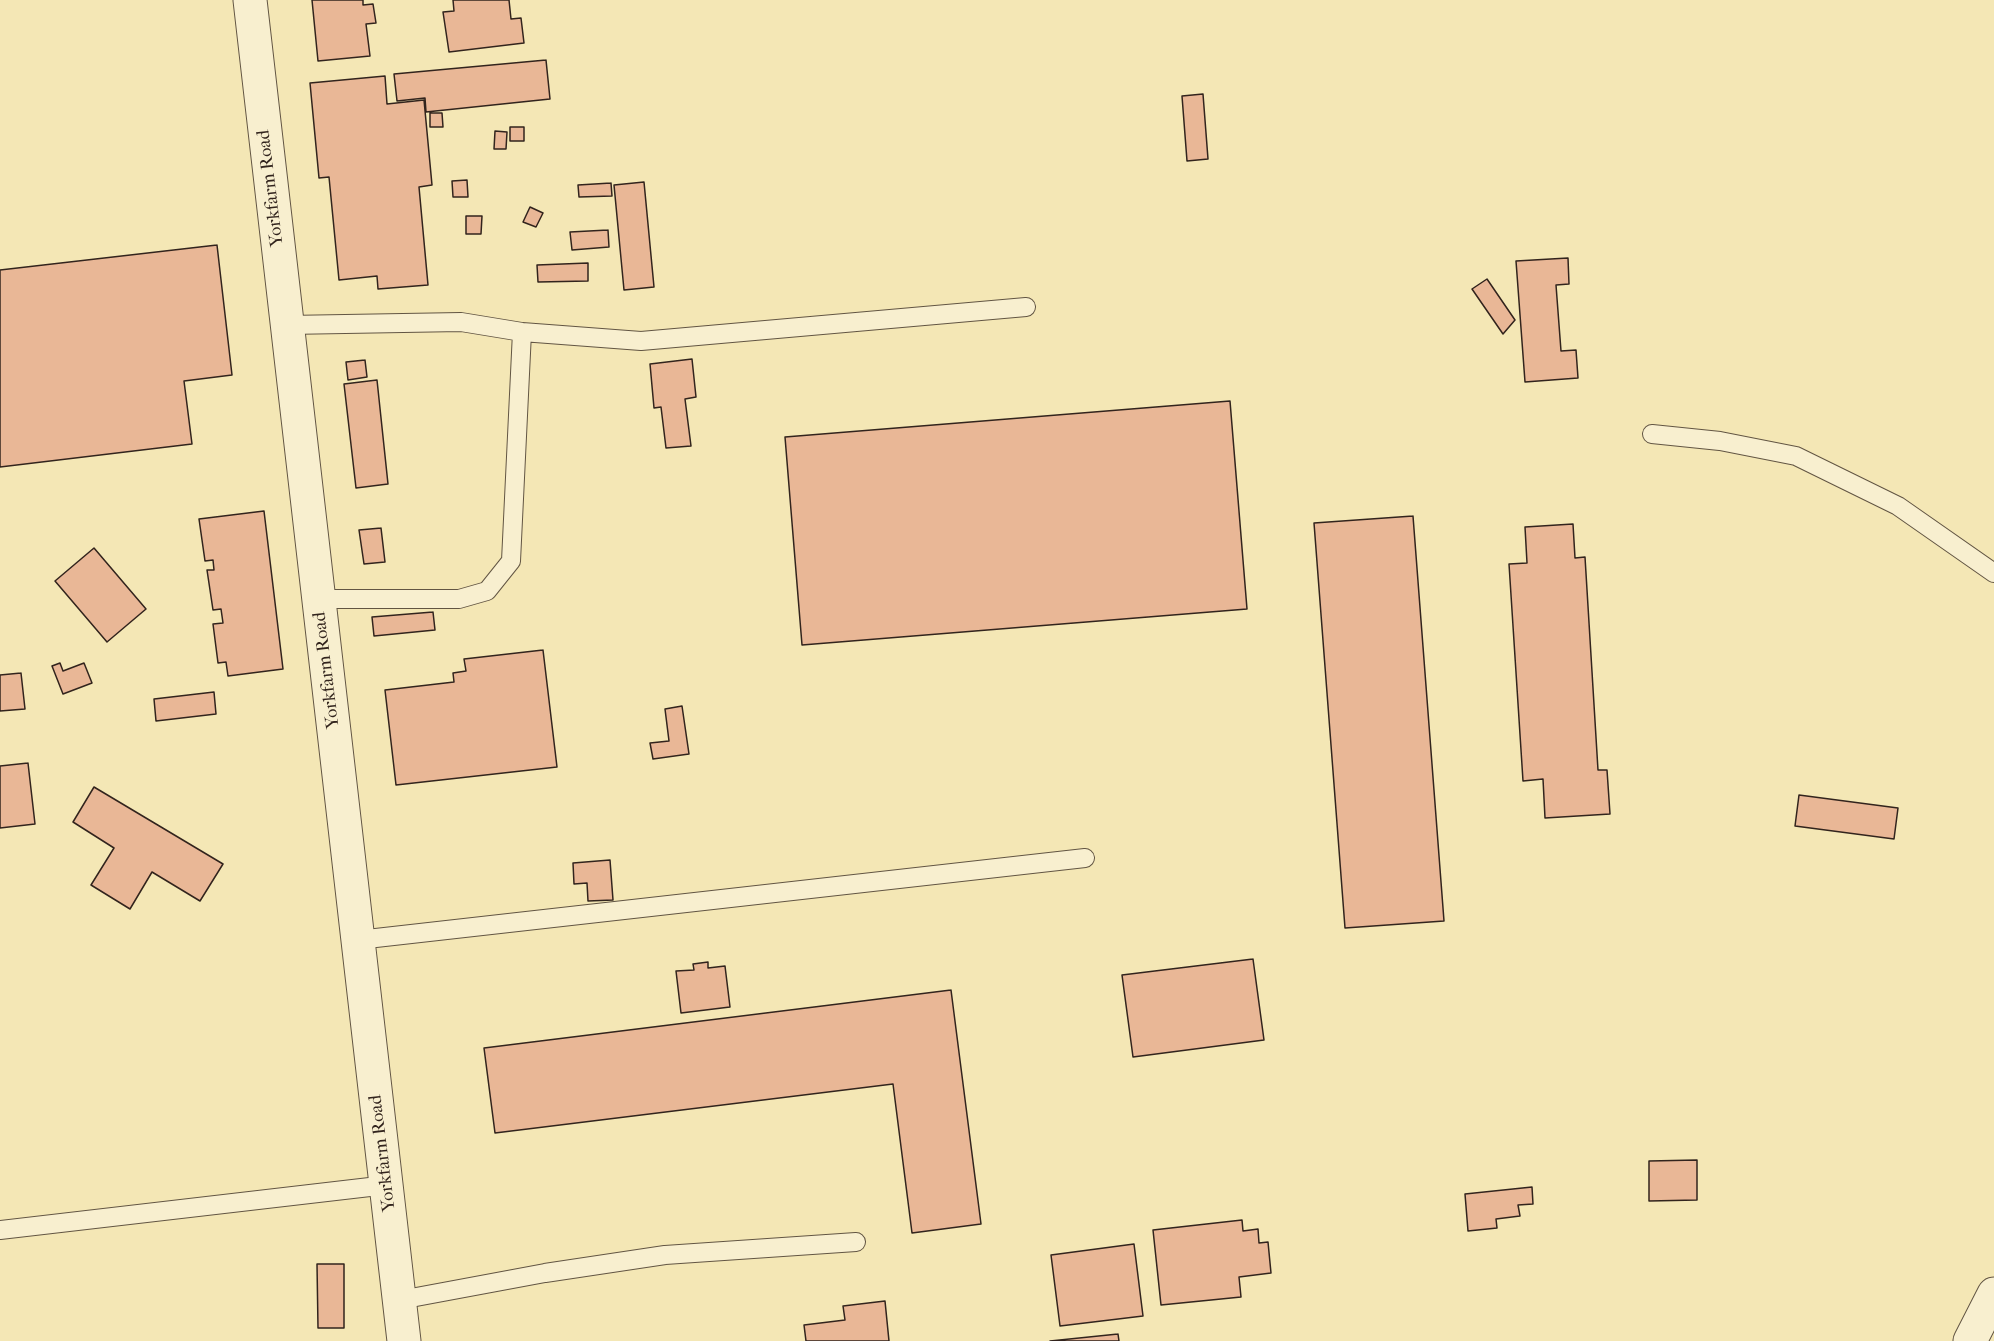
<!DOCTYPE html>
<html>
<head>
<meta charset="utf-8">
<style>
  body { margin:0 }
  canvas { display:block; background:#f4e7b5 }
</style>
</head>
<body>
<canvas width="1994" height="1341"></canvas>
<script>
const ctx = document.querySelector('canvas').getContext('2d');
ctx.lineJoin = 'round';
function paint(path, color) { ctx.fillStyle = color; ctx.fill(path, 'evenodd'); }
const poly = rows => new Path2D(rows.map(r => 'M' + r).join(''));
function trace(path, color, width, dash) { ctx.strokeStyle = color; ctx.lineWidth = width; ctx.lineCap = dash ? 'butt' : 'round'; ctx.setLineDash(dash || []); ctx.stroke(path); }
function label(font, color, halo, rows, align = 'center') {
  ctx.font = font + ' "IM FELL French Canon",serif'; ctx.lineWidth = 4.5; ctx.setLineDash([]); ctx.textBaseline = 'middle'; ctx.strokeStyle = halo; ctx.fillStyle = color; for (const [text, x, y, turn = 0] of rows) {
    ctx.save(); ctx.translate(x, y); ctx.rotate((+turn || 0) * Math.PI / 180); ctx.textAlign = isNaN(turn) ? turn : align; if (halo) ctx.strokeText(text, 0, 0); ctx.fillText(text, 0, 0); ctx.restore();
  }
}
const building = poly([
  [312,0,363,0,363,5,373,4,376,23,366,24,370,56,318,61,312,0],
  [453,0,509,0,511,19,521,18,524,43,449,52,443,12,454,11,453,0],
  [546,60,550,99,426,112,425,98,397,101,394,74,546,60],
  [385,76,387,104,424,100,432,185,419,187,428,285,378,289,377,276,339,280,329,177,319,178,310,83,385,76],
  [1203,94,1208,159,1187,161,1182,96,1203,94],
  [430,113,442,113,443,127,430,127,430,113],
  [510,127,524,127,524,141,510,141,510,127],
  [495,131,507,132,506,149,494,149,495,131],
  [467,180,468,197,453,197,452,181,467,180],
  [644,182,654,287,624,290,614,185,644,182],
  [611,183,612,196,579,197,578,185,611,183],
  [530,207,543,213,536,227,523,222,530,207],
  [466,216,482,216,481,234,466,234,466,216],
  [608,230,609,247,572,250,570,232,608,230],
  [217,245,232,375,184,381,192,444,0,467,0,270,217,245],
  [1568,258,1569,284,1556,285,1561,351,1576,350,1578,378,1525,382,1516,261,1568,258],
  [588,263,588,281,538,282,537,265,588,263],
  [1487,279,1515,320,1503,334,1472,289,1487,279],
  [692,359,696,397,685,399,691,446,666,448,661,407,654,408,650,364,692,359],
  [365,360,367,377,348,380,346,362,365,360],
  [377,380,388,484,356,488,344,384,377,380],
  [1230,401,1247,609,802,645,785,437,1230,401],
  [264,511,283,669,228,676,226,662,218,663,213,624,223,623,221,609,213,610,207,570,214,570,213,560,205,561,199,519,264,511],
  [1413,516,1444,921,1345,928,1314,523,1413,516],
  [1573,524,1575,558,1585,557,1598,770,1607,770,1610,814,1545,818,1543,779,1523,781,1509,564,1527,563,1525,527,1573,524],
  [381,528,385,562,364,564,359,530,381,528],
  [94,548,146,609,107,642,55,581,94,548],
  [433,612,435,630,374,636,372,617,433,612],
  [543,650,557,767,396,785,385,690,454,682,453,673,466,671,464,659,543,650],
  [60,663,63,671,84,663,92,683,63,694,52,666,60,663],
  [21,673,25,709,0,711,0,675,21,673],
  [214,692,216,714,156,721,154,699,214,692],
  [682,706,689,754,653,759,650,743,669,741,665,709,682,706],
  [28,763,35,824,0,828,0,766,28,763],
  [94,787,223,864,200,901,152,872,130,909,91,885,114,848,73,822,94,787],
  [1799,795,1898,808,1894,839,1795,826,1799,795],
  [610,860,613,900,588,901,587,883,574,884,573,863,610,860],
  [1253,959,1264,1040,1133,1057,1122,975,1253,959],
  [708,962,708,968,725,966,730,1007,681,1013,676,971,694,970,693,964,708,962],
  [951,990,981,1224,912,1233,893,1084,495,1133,484,1048,951,990],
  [1697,1160,1697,1200,1649,1201,1649,1161,1697,1160],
  [1532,1187,1533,1204,1518,1205,1520,1216,1496,1219,1497,1228,1468,1231,1465,1194,1532,1187],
  [1242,1220,1243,1231,1258,1229,1259,1243,1268,1242,1271,1273,1239,1277,1241,1297,1161,1305,1153,1230,1242,1220],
  [1134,1244,1143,1316,1060,1326,1051,1255,1134,1244],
  [317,1264,344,1264,344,1328,318,1328,317,1264],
  [885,1301,889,1341,806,1341,804,1325,845,1320,843,1306,885,1301],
  [1118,1334,1119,1341,1050,1341,1118,1334]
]);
const lane = poly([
  [287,325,461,322,522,332,641,341,1026,307],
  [1652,434,1720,441,1796,456,1898,506,1994,573],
  [319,599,459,599,487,591,511,561,522,332],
  [358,940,1085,858],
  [0,1230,387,1185],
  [400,1300,545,1273,665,1255,856,1242]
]);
const street = poly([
  [250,0,404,1341],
  [1970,1341,1994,1294]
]);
const streetNames = [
  ["Yorkfarm Road",271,188,-97],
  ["Yorkfarm Road",327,670,-97],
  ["Yorkfarm Road",383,1153,-97]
];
paint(building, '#e9b796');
trace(building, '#32241d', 1.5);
trace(lane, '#625543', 20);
trace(street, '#625543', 35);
trace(lane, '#f8efcf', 18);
trace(street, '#f8efcf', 33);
label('18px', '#32241d', '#f8efcf', streetNames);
</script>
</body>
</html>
